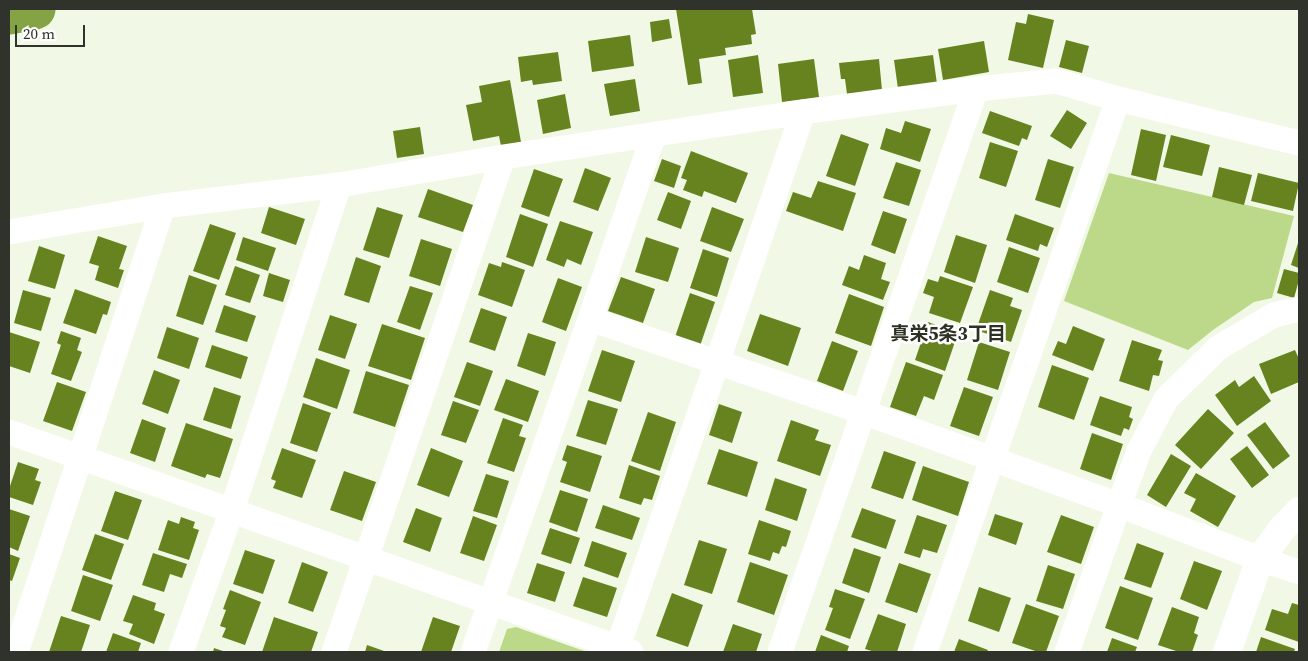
<!DOCTYPE html>
<html>
<head>
<meta charset="utf-8">
<style>
  body { margin:0 }
  #map { position:relative; width:1308px; height:661px; overflow:hidden; background:#f1f9e6; font-family:"Source Serif 4",serif }
  canvas { display:block }
  .frame { position:absolute; inset:0; border:10px solid #30332c; pointer-events:none }
  .scale { position:absolute; left:15px; top:25px; width:70px; height:22px; box-sizing:border-box; border:2px solid #30332c; border-top:0; padding-left:6px; font-size:15px; line-height:18px; white-space:nowrap; color:#30332c; -webkit-text-stroke:4px #fff; paint-order:stroke }
</style>
</head>
<body>
<div id="map">
<canvas width="1308" height="661"></canvas>
<div class="frame"></div>
<div class="scale">20 m</div>
</div>
<script>
const ctx = document.querySelector('canvas').getContext('2d');
ctx.lineJoin = 'round';
function paint(path, color) { ctx.fillStyle = color; ctx.fill(path, 'evenodd'); }
const poly = rows => new Path2D(rows.map(r => 'M' + r).join(''));
function trace(path, color, width, dash) { ctx.strokeStyle = color; ctx.lineWidth = width; ctx.lineCap = dash ? 'butt' : 'round'; ctx.setLineDash(dash || []); ctx.stroke(path); }
function label(font, color, halo, rows, align = 'center') {
  ctx.font = font + ' "Source Serif 4","Noto Sans JP",serif'; ctx.lineWidth = 5; ctx.setLineDash([]); ctx.textBaseline = 'middle'; ctx.strokeStyle = halo; ctx.fillStyle = color; for (const [text, x, y, turn = 0] of rows) {
    ctx.save(); ctx.translate(x, y); ctx.rotate((+turn || 0) * Math.PI / 180); ctx.textAlign = isNaN(turn) ? turn : align; if (halo) ctx.strokeText(text, 0, 0); ctx.fillText(text, 0, 0); ctx.restore();
  }
}
const green = poly([
  [1109,173,1294,216,1272,298,1254,302,1213,330,1188,350,1064,301],
  [516,627,587,652,499,652,507,629]
]);
const river = poly([
  [9,14,35,9]
]);
const building = poly([
  [676,9,752,9,756,34,751,35,752,44,725,48,726,55,699,59,702,83,688,85],
  [1028,14,1054,20,1043,68,1008,60,1016,22,1026,24],
  [669,19,672,38,652,42,650,22],
  [630,35,634,66,592,72,588,41],
  [1066,40,1089,46,1082,73,1059,67],
  [984,41,989,72,943,80,938,49],
  [558,52,562,81,533,85,532,80,521,82,518,57],
  [758,55,763,93,733,97,728,60],
  [933,55,937,84,898,89,894,60],
  [814,59,819,97,782,102,778,64],
  [879,59,882,90,847,94,845,79,841,79,839,63],
  [635,79,640,111,610,116,604,84],
  [510,80,521,142,501,146,499,136,473,141,466,105,482,102,479,86],
  [565,94,571,128,543,134,537,100],
  [1067,110,1087,123,1071,149,1050,136],
  [990,111,1032,126,1027,140,1022,138,1019,146,982,133],
  [905,121,931,129,920,162,880,149,886,128,901,133],
  [420,127,424,154,397,158,393,131],
  [1141,129,1166,135,1156,181,1131,175],
  [841,134,869,144,855,186,826,176],
  [1171,135,1210,145,1202,176,1163,167],
  [990,142,1018,151,1006,187,979,178],
  [691,151,748,173,736,203,704,191,702,197,683,190,687,180,681,178],
  [662,159,681,166,674,188,654,181],
  [1048,159,1074,167,1060,208,1035,200],
  [896,162,921,170,909,206,883,198],
  [1219,167,1252,175,1244,205,1212,197],
  [585,168,611,178,598,211,573,202],
  [534,169,563,179,549,217,521,207],
  [1258,173,1299,183,1293,211,1251,201],
  [818,181,856,193,843,231,786,211,793,192,811,198],
  [428,189,473,205,463,232,418,217],
  [668,192,691,201,681,229,657,220],
  [269,207,305,219,296,245,261,233],
  [377,207,403,215,389,258,363,250],
  [712,207,744,219,731,252,700,241],
  [883,211,907,219,895,254,871,245],
  [520,214,548,224,533,267,506,257],
  [1015,214,1054,228,1047,247,1040,244,1038,251,1006,240],
  [560,221,593,232,581,265,567,259,564,267,546,260],
  [210,224,236,233,219,280,193,271],
  [956,235,987,245,975,283,944,272],
  [98,236,127,246,119,269,124,270,118,288,95,280,99,266,89,263],
  [243,237,276,248,268,271,236,260],
  [646,237,679,248,668,282,635,272],
  [421,239,452,249,440,286,409,276],
  [1299,240,1299,268,1291,265],
  [39,246,65,255,55,289,28,281],
  [1009,247,1040,258,1028,293,997,282],
  [703,249,729,258,717,297,690,288],
  [864,255,886,263,881,279,890,282,883,300,842,285,849,266,859,270],
  [356,257,381,266,369,303,344,295],
  [502,262,525,270,512,307,478,295,489,263,501,267],
  [235,266,260,275,250,303,225,295],
  [1284,269,1299,273,1299,280,1294,298,1277,293],
  [269,273,290,280,283,302,263,296],
  [189,275,217,285,203,325,176,316],
  [940,276,973,287,960,323,929,313,934,297,923,293,928,279,938,282],
  [621,277,655,289,643,323,608,311],
  [558,278,582,287,566,331,542,322],
  [410,286,433,293,420,330,397,322],
  [75,289,111,302,107,315,103,314,96,334,63,323],
  [23,290,51,298,41,331,14,323],
  [990,290,1013,298,1010,306,1022,310,1011,342,976,330],
  [690,293,715,302,700,346,675,337],
  [849,294,884,307,871,346,835,333],
  [224,305,256,316,247,342,215,332],
  [481,308,507,317,495,351,469,342],
  [760,314,801,328,788,366,747,351],
  [330,315,357,324,345,359,318,350],
  [928,322,958,333,945,371,915,360],
  [382,324,425,338,411,380,368,366],
  [1073,326,1105,339,1093,371,1052,355,1058,341,1066,344],
  [167,327,199,338,189,369,157,358],
  [61,331,81,338,77,350,82,352,71,381,51,374,61,345,57,343],
  [9,332,40,342,30,373,9,366],
  [528,333,556,342,545,376,517,366],
  [1132,340,1162,350,1158,360,1163,361,1159,376,1153,375,1149,391,1119,381],
  [832,341,858,351,843,391,817,381],
  [979,342,1010,352,998,390,967,380],
  [212,345,248,357,241,379,205,367],
  [602,350,635,361,621,402,588,391],
  [1295,350,1299,359,1299,382,1271,394,1259,364],
  [316,358,350,370,337,409,303,397],
  [467,362,493,371,480,406,454,397],
  [906,362,943,375,934,400,924,396,916,416,890,407],
  [1052,365,1089,378,1074,420,1038,407],
  [154,370,180,380,168,414,142,404],
  [366,371,409,385,395,427,353,413],
  [1254,376,1271,401,1237,426,1215,395,1235,380,1239,387],
  [506,379,539,391,528,422,494,410],
  [57,382,86,392,72,431,43,421],
  [214,387,241,396,231,429,203,420],
  [964,387,993,397,979,436,950,426],
  [1100,396,1132,407,1129,417,1133,419,1129,430,1124,428,1121,436,1090,425],
  [588,400,618,409,606,445,576,436],
  [453,401,479,410,466,443,441,435],
  [303,403,331,413,317,452,290,443],
  [719,404,742,412,732,443,709,435],
  [1208,409,1234,433,1201,469,1175,445],
  [648,412,676,422,660,471,631,461],
  [503,418,523,425,519,436,526,438,514,472,487,463],
  [142,419,166,428,155,462,130,453],
  [791,420,819,430,815,440,831,445,820,476,777,461],
  [1265,422,1290,456,1273,469,1247,435],
  [186,423,233,439,220,478,207,474,205,478,171,466],
  [1092,433,1123,444,1111,480,1080,469],
  [567,445,602,456,590,492,560,482,567,462,562,460],
  [1247,446,1269,475,1252,488,1230,459],
  [282,448,316,460,302,498,273,488,276,481,271,479],
  [431,448,463,461,449,497,417,485],
  [719,449,758,462,747,497,707,484],
  [884,451,916,462,903,499,871,488],
  [1171,454,1191,466,1166,507,1147,495],
  [18,462,39,469,35,480,41,482,33,505,9,497,9,489],
  [629,465,660,476,652,500,644,498,641,505,619,498],
  [923,466,969,482,958,516,912,500],
  [344,471,376,482,362,521,330,510],
  [1196,473,1236,496,1218,527,1190,511,1196,499,1184,493],
  [486,474,509,481,497,518,473,511],
  [775,478,807,489,797,521,765,510],
  [560,490,588,499,577,532,549,522],
  [115,491,142,500,128,540,101,531],
  [603,505,640,518,632,540,595,528],
  [416,508,442,518,430,552,403,542],
  [862,508,896,520,886,549,851,537],
  [9,509,30,516,18,551,9,547],
  [995,514,1023,523,1016,545,988,535],
  [917,515,947,525,937,553,923,549,920,558,904,553],
  [1061,515,1094,527,1081,564,1047,552],
  [473,516,497,525,484,561,460,553],
  [181,517,195,522,193,528,199,530,189,560,158,550,168,520,179,524],
  [759,520,791,531,786,547,782,546,779,554,773,552,770,561,748,554],
  [550,528,580,538,571,564,541,554],
  [95,534,124,544,111,580,82,570],
  [699,540,727,549,712,594,684,585],
  [592,541,627,553,618,578,584,566],
  [1137,543,1164,553,1151,588,1124,579],
  [854,548,881,557,869,593,842,583],
  [245,550,275,560,263,594,233,584],
  [153,553,187,564,182,578,170,574,164,592,142,585],
  [9,554,20,558,12,581,9,580],
  [1194,561,1222,571,1207,610,1180,599],
  [302,562,328,572,313,612,288,603],
  [750,562,788,575,774,615,737,602],
  [537,563,565,572,555,602,527,593],
  [899,563,931,574,917,613,885,602],
  [1048,565,1075,574,1063,609,1036,601],
  [83,575,113,585,100,621,71,611],
  [583,577,617,588,607,617,573,606],
  [1120,586,1153,598,1138,640,1105,628],
  [979,587,1011,598,999,632,968,621],
  [835,589,865,599,850,639,825,630,833,608,829,607],
  [230,590,261,602,245,645,222,637,226,628,220,626,226,610,223,609],
  [672,593,703,605,688,647,656,636],
  [133,595,156,603,154,610,165,614,154,644,129,634,133,624,123,621],
  [1292,603,1299,605,1299,642,1265,630,1272,609,1288,614],
  [1026,604,1059,616,1046,652,1038,652,1012,643],
  [1172,607,1199,617,1194,633,1198,635,1192,652,1179,652,1158,645],
  [878,614,906,624,897,652,875,652,865,649],
  [61,616,90,625,81,652,49,652],
  [274,617,318,632,311,652,262,652],
  [433,617,460,626,451,652,421,652],
  [733,624,762,634,756,652,723,652],
  [113,633,141,643,138,652,106,652],
  [821,635,849,646,847,652,815,652],
  [1261,637,1295,649,1294,652,1256,652],
  [1112,638,1137,647,1135,652,1107,652],
  [959,639,988,650,987,652,954,652],
  [367,645,387,652,365,652],
  [214,648,226,652,213,652]
]);
const minor = poly([
  [9,232,163,206,339,185,503,157,803,112,976,89,1056,81,1118,99,1299,143],
  [590,319,863,412,1119,505,1260,559,1299,572],
  [9,432,631,652],
  [16,652,163,206],
  [181,652,232,510,339,185],
  [334,652,503,157],
  [473,652,590,319,654,134],
  [616,652,717,363,803,112],
  [780,652,976,89],
  [925,652,1118,99],
  [1067,652,1119,505,1139,451,1166,399,1218,348,1274,315,1299,309]
]);
const tertiary = poly([
  [1227,652,1260,559,1282,529,1299,511]
]);
const neighbourhoodNames = [
  ["真栄5条3丁目",948,335]
];
paint(green, '#bcd98a');
trace(river, '#84a344', 41);
paint(building, '#66831f');
trace(minor, '#fff', 25);
trace(tertiary, '#fff', 28);
label('bold 19px', '#2c3123', '#fff', neighbourhoodNames);
</script>
</body>
</html>
